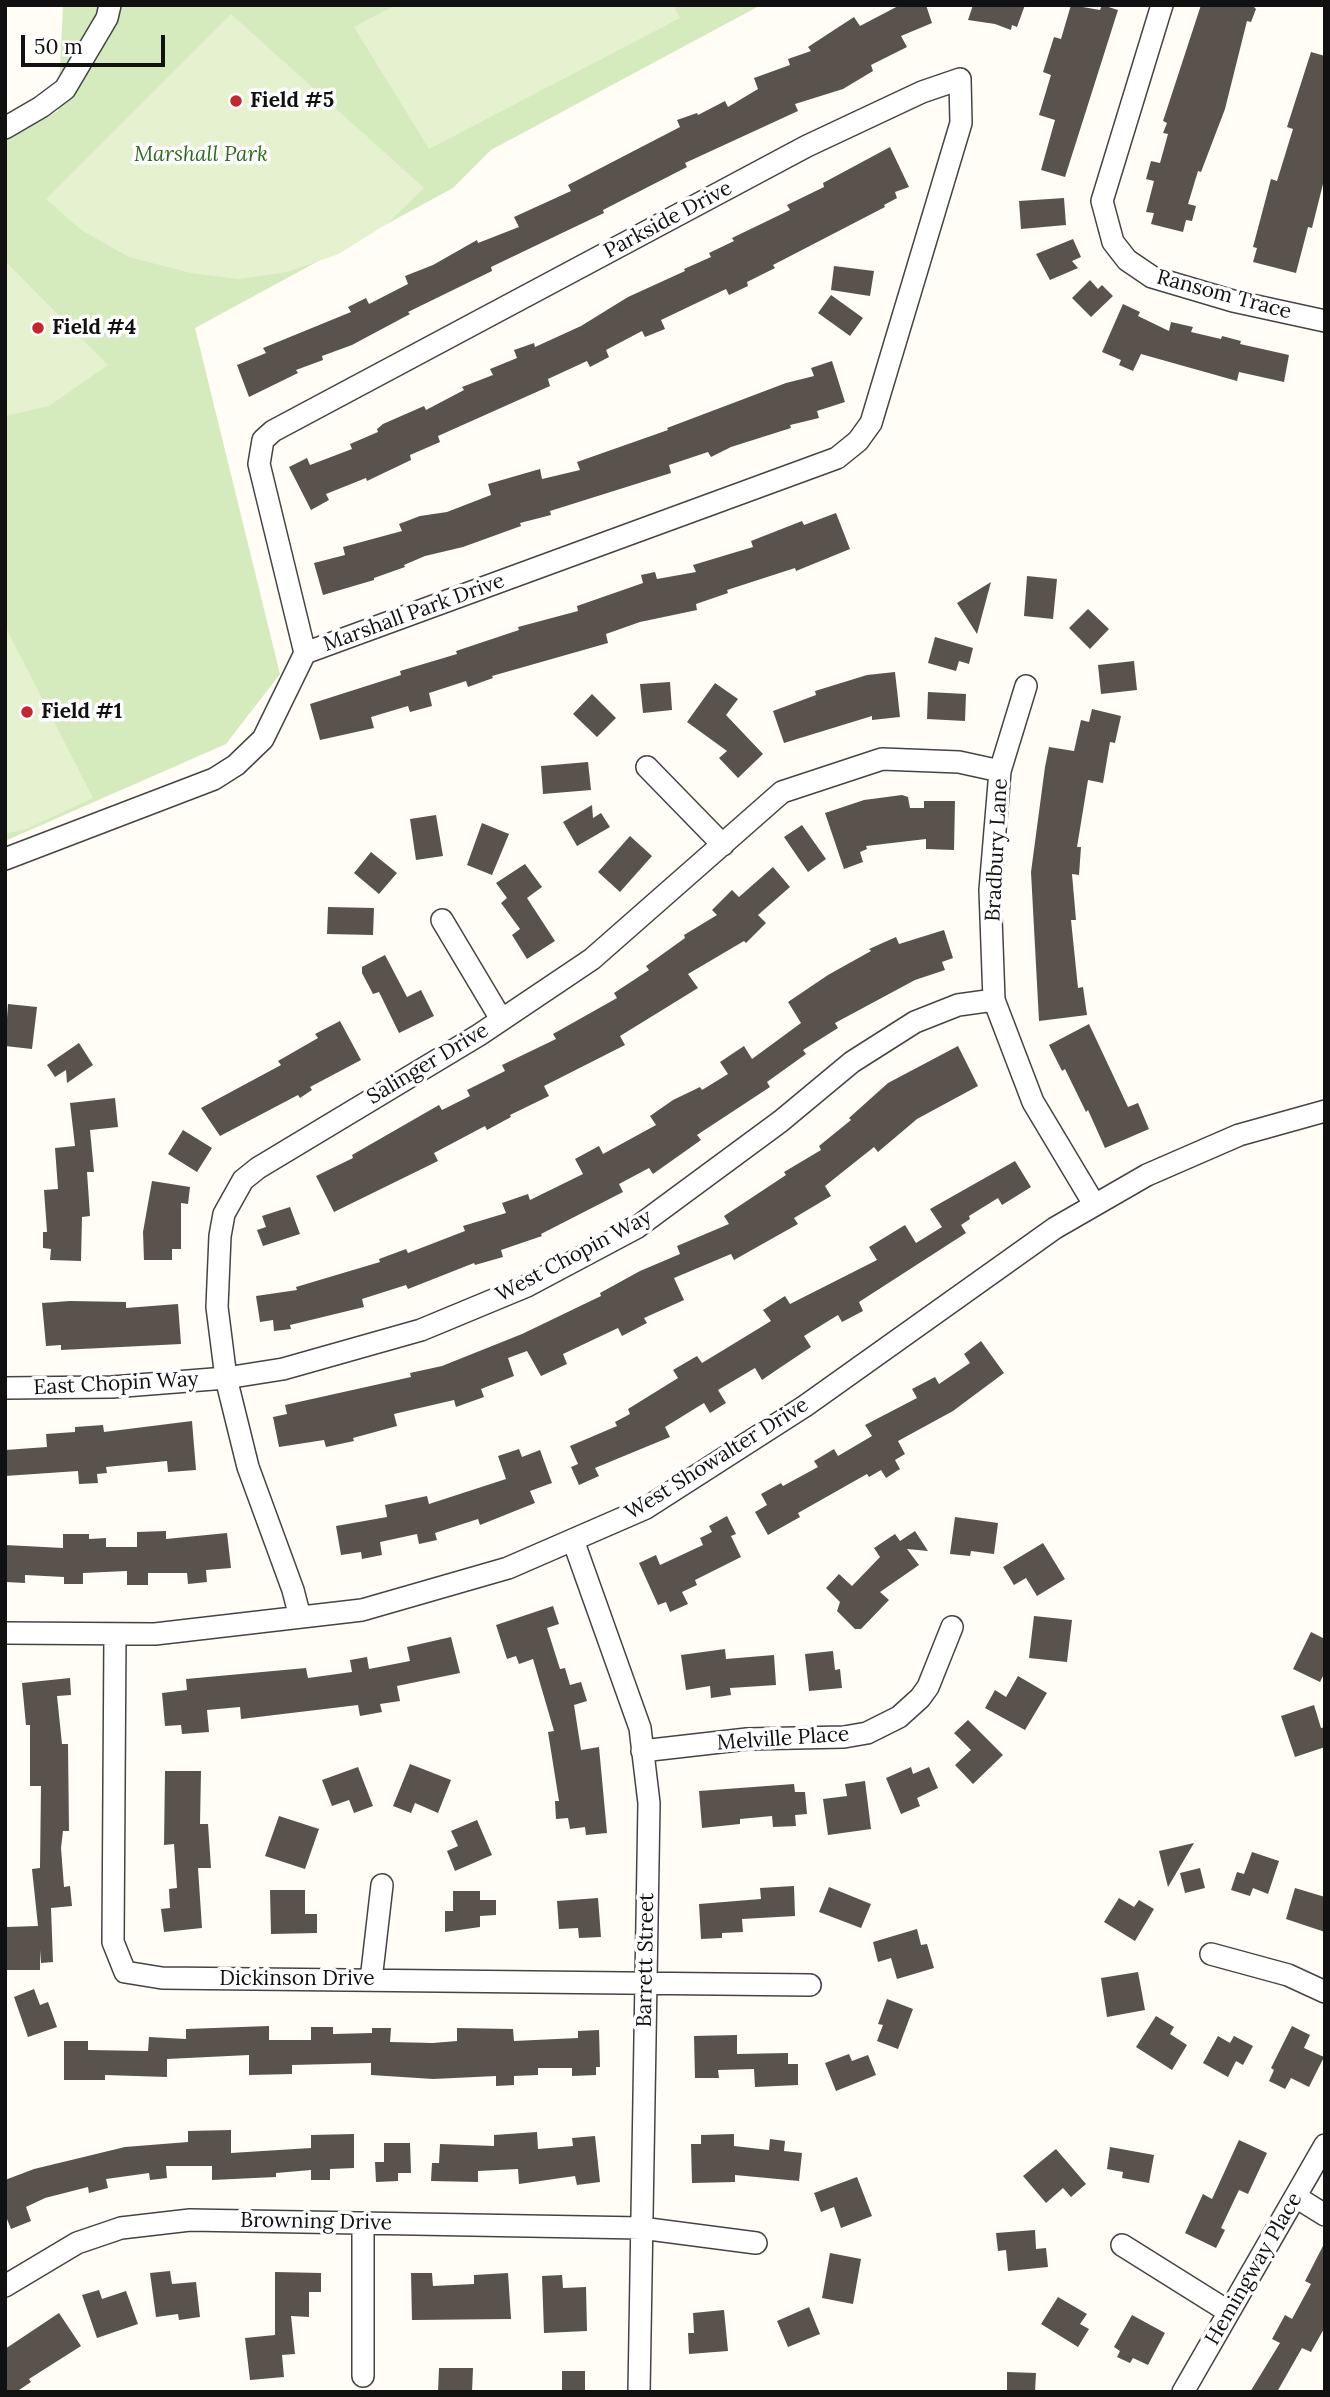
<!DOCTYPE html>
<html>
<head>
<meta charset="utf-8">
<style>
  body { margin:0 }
  #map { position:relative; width:1330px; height:2397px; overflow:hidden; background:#fffdf5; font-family:Lora,serif }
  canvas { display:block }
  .frame { position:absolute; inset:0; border:7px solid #111; pointer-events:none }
  .scale { position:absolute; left:21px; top:35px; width:144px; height:32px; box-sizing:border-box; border:4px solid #111; border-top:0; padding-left:9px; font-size:21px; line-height:24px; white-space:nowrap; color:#111; -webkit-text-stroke:5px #fff; paint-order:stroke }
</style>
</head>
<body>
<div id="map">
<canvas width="1330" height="2397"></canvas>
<div class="frame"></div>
<div class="scale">50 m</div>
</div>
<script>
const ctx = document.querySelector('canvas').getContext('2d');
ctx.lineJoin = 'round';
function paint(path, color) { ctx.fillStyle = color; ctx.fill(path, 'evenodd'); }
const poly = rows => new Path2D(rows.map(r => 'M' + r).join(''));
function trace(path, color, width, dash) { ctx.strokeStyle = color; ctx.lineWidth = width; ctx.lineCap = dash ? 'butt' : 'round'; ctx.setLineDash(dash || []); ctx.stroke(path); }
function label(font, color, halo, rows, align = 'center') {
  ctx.font = font + ' Lora,serif'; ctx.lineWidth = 7; ctx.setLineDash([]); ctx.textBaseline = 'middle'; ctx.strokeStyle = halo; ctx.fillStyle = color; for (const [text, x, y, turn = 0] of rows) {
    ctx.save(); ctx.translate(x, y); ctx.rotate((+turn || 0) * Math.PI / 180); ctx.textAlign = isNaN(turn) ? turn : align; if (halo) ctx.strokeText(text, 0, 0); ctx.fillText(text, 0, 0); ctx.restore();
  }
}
const green = poly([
  [63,5,761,5,491,150,453,188,195,328,280,674,226,744,5,841,5,139,58,111]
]);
const pitch = poly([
  [396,5,673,5,680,18,429,149,354,27],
  [231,14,424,188,388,223,339,254,287,272,239,279,191,273,129,257,81,230,46,199],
  [5,261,108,365,49,406,5,416],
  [5,626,93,798,26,829,5,834]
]);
const building = poly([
  [900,5,926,5,932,23,901,36,907,47,871,65,873,71,843,89,795,104,798,111,685,163,687,167,603,210,604,213,491,267,492,271,408,312,410,314,352,345,322,356,323,360,296,370,298,373,249,397,237,365,266,353,263,348,351,312,348,307,366,298,369,304,408,284,405,276,433,265,477,240,478,243,519,227,514,217,571,191,568,185,680,127,677,120,697,113,698,115,725,101,728,107,758,89,754,78,790,65,788,59,811,51,808,47,854,17,860,26],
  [973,5,1025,5,1017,27,1012,25,1011,30,995,24,968,20],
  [1071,5,1100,10,1102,5,1118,10,1065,177,1041,170,1055,120,1039,115,1051,75,1043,72,1054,37,1061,39],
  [1201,5,1252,5,1256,9,1251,22,1247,21,1225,109,1201,172,1198,171,1188,204,1196,206,1192,221,1186,220,1183,232,1151,224,1154,213,1146,212,1154,181,1146,179,1151,161,1160,163,1168,134,1163,133,1167,123,1163,121],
  [1311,52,1325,56,1325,176,1312,228,1308,227,1296,273,1253,262,1257,248,1253,247,1271,179,1277,181,1293,129,1287,127],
  [890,147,909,187,895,192,897,198,884,205,885,207,773,265,775,268,747,282,748,286,729,295,726,289,661,320,665,329,645,337,642,331,606,350,609,357,590,367,587,361,548,379,550,386,438,436,440,442,410,455,411,460,367,481,366,478,326,494,329,500,311,510,289,467,307,458,310,465,352,449,350,444,378,432,377,429,383,424,424,406,426,410,464,390,462,387,493,375,490,369,517,358,514,350,534,343,535,347,581,326,628,297,685,271,684,269,711,257,709,253,734,241,732,238,790,210,787,205,824,187,823,183],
  [1064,198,1066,225,1021,229,1019,201],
  [1073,239,1081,257,1072,261,1078,268,1050,280,1036,254],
  [834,266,874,271,870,296,831,290],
  [1090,280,1098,289,1102,285,1113,296,1091,317,1072,298],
  [831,295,863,318,850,336,818,313],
  [1123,304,1140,312,1138,316,1169,331,1171,322,1193,327,1191,332,1221,339,1222,336,1241,341,1240,344,1289,355,1284,382,1239,372,1237,381,1141,354,1133,371,1119,365,1121,360,1102,352],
  [832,361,845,402,817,411,819,418,790,425,791,428,731,447,711,457,708,452,669,465,671,473,550,511,551,515,520,523,521,526,463,547,425,556,404,565,405,567,374,578,374,580,323,595,314,563,345,555,343,547,402,531,399,524,420,516,447,512,491,495,488,484,540,469,542,479,580,470,577,462,668,430,667,428,786,383,814,376,811,368],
  [836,513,850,549,796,571,795,568,727,590,728,593,696,604,697,610,640,622,606,634,608,643,492,676,493,678,468,687,466,681,429,693,432,706,410,712,408,706,371,717,374,728,320,740,310,704,401,675,400,671,457,654,456,651,519,630,518,627,578,611,577,606,643,583,641,575,655,572,657,579,696,572,693,565,753,547,751,541,802,521,804,525],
  [1027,576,1057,579,1053,619,1024,616],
  [991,582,977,634,957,603],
  [1088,609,1109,629,1090,649,1069,628],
  [935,637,973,648,969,664,959,661,956,671,928,663],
  [1134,661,1137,690,1101,694,1098,665],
  [895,672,900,717,872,720,872,716,784,743,773,711,816,695,815,691,867,675],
  [670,682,672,710,643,713,640,684],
  [715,683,738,699,726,715,763,754,738,778,719,758,727,751,687,722],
  [928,692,966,694,965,721,927,719],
  [592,694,616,718,597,737,573,714],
  [1092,709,1121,716,1115,743,1110,742,1103,783,1088,780,1077,847,1081,847,1079,875,1072,874,1076,920,1071,920,1078,988,1083,987,1087,1015,1039,1021,1031,872,1045,767,1049,747,1074,751,1081,720,1089,722],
  [588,762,591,790,543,794,541,766],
  [902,795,908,797,910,808,924,808,924,801,955,801,954,850,926,849,926,839,866,846,867,849,860,852,863,862,844,869,825,813,864,800],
  [592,805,593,818,601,813,610,827,577,846,563,822],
  [436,815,443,856,416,860,410,819],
  [482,823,509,834,492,875,467,865],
  [802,825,826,859,808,872,784,837],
  [630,836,652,856,620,892,598,872],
  [371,852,397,873,379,894,354,873],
  [525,864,542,887,527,898,555,941,527,959,512,935,520,929,501,903,507,898,496,883],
  [773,867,790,887,758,915,766,923,746,943,744,941,688,974,698,988,620,1036,625,1045,544,1086,549,1096,510,1115,511,1117,487,1130,485,1126,434,1153,438,1161,334,1212,316,1176,353,1158,352,1155,439,1105,442,1110,470,1096,467,1090,505,1071,502,1065,556,1039,553,1034,617,998,614,993,649,970,646,966,685,938,684,935,717,915,712,910,732,890,739,897],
  [328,907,374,908,373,935,327,934],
  [944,930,953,958,942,962,945,970,915,980,835,1023,838,1028,803,1050,806,1054,767,1082,770,1087,697,1135,701,1140,653,1174,649,1168,619,1184,623,1192,541,1234,542,1236,501,1250,503,1257,475,1265,474,1263,408,1289,406,1285,362,1299,364,1307,290,1325,291,1329,274,1331,273,1320,260,1322,256,1296,297,1290,296,1287,380,1262,379,1259,406,1249,408,1253,465,1231,463,1226,506,1213,502,1203,528,1194,530,1200,583,1174,575,1159,599,1146,603,1154,656,1125,650,1116,673,1100,700,1087,702,1090,728,1074,720,1062,744,1046,752,1059,801,1023,788,1002,828,975,871,951,869,949,896,937,899,944],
  [385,955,407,997,421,990,434,1016,399,1033,379,992,373,994,362,973,362,967],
  [8,1004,37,1007,32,1049,5,1046],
  [340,1021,361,1060,310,1087,312,1090,300,1098,298,1095,220,1136,201,1108,281,1065,278,1061,318,1038,315,1034],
  [1089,1024,1128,1107,1138,1103,1149,1129,1105,1148,1088,1110,1086,1112,1065,1069,1062,1071,1049,1045],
  [79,1043,93,1065,67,1083,66,1070,55,1077,47,1065],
  [958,1046,978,1086,917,1119,878,1152,874,1147,825,1186,831,1196,794,1218,798,1224,734,1260,731,1254,674,1278,684,1300,644,1318,647,1323,622,1336,618,1328,563,1354,567,1364,541,1376,527,1351,508,1358,514,1376,481,1389,484,1397,456,1407,454,1400,394,1414,397,1426,353,1438,354,1441,326,1447,324,1440,279,1447,273,1417,287,1414,285,1405,411,1377,410,1373,442,1366,522,1334,601,1296,600,1293,640,1271,680,1254,677,1246,729,1224,724,1216,786,1175,784,1172,821,1150,819,1146,851,1120,849,1118,888,1083],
  [115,1098,118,1127,90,1130,94,1172,87,1172,90,1216,82,1217,81,1261,50,1260,51,1249,43,1248,43,1232,47,1232,44,1190,58,1189,55,1148,75,1146,70,1103],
  [183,1130,212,1148,197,1172,168,1154],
  [1015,1161,1031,1187,1002,1205,998,1198,969,1216,970,1219,961,1225,966,1233,859,1302,863,1311,842,1322,838,1315,804,1336,811,1347,778,1369,762,1380,755,1368,718,1390,726,1403,710,1413,704,1403,665,1427,670,1437,595,1468,599,1476,579,1485,571,1467,578,1464,570,1446,617,1426,615,1422,630,1414,628,1409,678,1378,673,1370,697,1356,702,1363,771,1321,763,1310,785,1296,790,1304,877,1260,869,1247,905,1225,916,1243,942,1227,930,1209],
  [152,1181,190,1187,188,1204,181,1203,181,1249,172,1249,172,1260,144,1260,143,1232],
  [290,1207,300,1234,263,1246,257,1230,266,1227,262,1216],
  [70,1301,126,1302,126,1308,178,1304,181,1344,61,1350,61,1345,46,1346,42,1303],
  [981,1341,1004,1373,953,1411,898,1441,905,1454,895,1460,900,1469,886,1478,881,1470,869,1477,867,1474,798,1513,800,1517,768,1535,755,1512,767,1505,761,1494,781,1483,783,1486,818,1467,814,1461,834,1449,838,1456,872,1436,865,1425,917,1398,912,1389,935,1377,939,1384,970,1363,964,1354],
  [192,1421,196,1470,168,1472,167,1461,106,1467,107,1473,97,1474,98,1483,79,1484,78,1471,5,1476,5,1450,47,1447,46,1434,75,1432,75,1427,103,1425,104,1432],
  [519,1449,522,1457,540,1450,552,1483,530,1491,535,1503,480,1525,478,1519,435,1533,437,1540,419,1544,417,1534,380,1542,382,1555,362,1559,361,1552,341,1555,336,1526,387,1517,385,1505,427,1496,429,1504,506,1479,498,1456],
  [727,1516,736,1534,731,1536,741,1557,695,1580,697,1585,682,1592,688,1604,670,1612,666,1602,658,1605,639,1563,656,1555,660,1565,703,1545,700,1538,712,1532,709,1526],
  [955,1517,998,1523,994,1554,971,1551,970,1556,950,1554],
  [166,1531,166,1539,227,1533,231,1568,206,1570,207,1582,188,1584,187,1573,148,1573,148,1585,127,1585,127,1571,83,1573,83,1584,64,1584,64,1577,25,1575,25,1583,5,1582,5,1545,63,1548,63,1534,89,1534,89,1539,106,1538,106,1547,137,1547,137,1532],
  [915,1531,928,1551,907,1549,919,1565,880,1592,889,1600,861,1629,855,1629,837,1611,840,1602,826,1588,839,1574,852,1586,880,1557,874,1548,895,1534,900,1541],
  [1043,1543,1065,1579,1037,1596,1026,1578,1014,1585,1003,1567],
  [553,1606,559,1624,547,1628,560,1669,565,1668,570,1685,581,1682,587,1701,574,1705,581,1750,599,1747,607,1833,586,1835,585,1827,570,1829,568,1818,556,1819,555,1801,559,1801,548,1732,554,1731,533,1659,519,1664,516,1656,507,1659,496,1625],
  [1034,1616,1072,1620,1067,1662,1029,1658],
  [1311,1632,1325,1639,1325,1672,1320,1682,1293,1669],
  [451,1637,460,1673,397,1686,400,1701,380,1704,382,1712,360,1716,358,1705,241,1719,240,1707,207,1710,209,1732,182,1734,181,1725,165,1726,162,1693,187,1690,186,1679,306,1668,308,1678,352,1672,350,1660,367,1657,369,1669,410,1661,407,1647],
  [725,1649,726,1659,774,1655,776,1685,730,1688,731,1695,711,1698,710,1686,686,1690,681,1655],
  [833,1651,835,1670,840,1669,842,1688,809,1691,805,1654],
  [1018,1676,1047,1693,1025,1730,985,1708,995,1690,1006,1697],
  [70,1678,71,1695,57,1696,62,1744,68,1744,69,1831,63,1831,61,1848,64,1887,70,1886,72,1906,51,1908,53,1962,41,1963,40,1950,40,1970,7,1970,6,1927,38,1926,32,1869,40,1868,41,1786,30,1786,30,1725,26,1725,22,1683],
  [1314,1705,1321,1728,1325,1727,1325,1747,1295,1757,1281,1716],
  [968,1720,1003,1755,973,1784,955,1765,971,1750,954,1733],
  [410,1764,451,1780,438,1813,415,1803,411,1813,393,1806],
  [358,1767,373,1806,354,1813,349,1800,332,1806,322,1780],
  [911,1767,913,1774,929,1767,938,1788,917,1798,920,1806,901,1814,886,1778],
  [165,1771,201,1771,200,1824,208,1824,211,1868,198,1868,202,1928,164,1932,161,1909,170,1908,169,1889,177,1888,174,1844,164,1845],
  [865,1781,871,1829,828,1835,823,1799,847,1796,845,1784],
  [794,1784,795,1792,805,1792,807,1814,795,1815,796,1826,773,1827,772,1816,740,1819,740,1824,702,1828,699,1791],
  [279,1816,319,1829,305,1869,265,1856],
  [477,1820,492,1855,455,1871,447,1851,458,1846,451,1831],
  [1194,1843,1168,1887,1159,1851],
  [1252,1852,1279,1861,1268,1894,1253,1888,1250,1896,1231,1890,1237,1872,1244,1874],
  [1200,1868,1205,1888,1185,1893,1180,1873],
  [794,1886,795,1916,742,1919,743,1932,722,1933,722,1938,701,1939,699,1904,761,1899,760,1888],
  [829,1887,871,1904,861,1928,819,1912],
  [1295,1888,1325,1897,1325,1932,1286,1919],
  [270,1890,305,1890,305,1914,317,1914,317,1933,271,1934],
  [453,1891,480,1891,480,1900,496,1900,496,1915,480,1916,480,1927,445,1932,445,1911,453,1911],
  [598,1898,601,1937,579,1938,578,1928,559,1929,557,1901],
  [1119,1898,1134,1907,1139,1900,1154,1909,1135,1941,1104,1922],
  [917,1929,921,1945,927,1944,934,1968,897,1979,891,1958,878,1962,873,1942],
  [1138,1972,1145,2010,1107,2017,1101,1978],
  [34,1989,40,2005,48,2002,57,2027,28,2037,14,1997],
  [887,1999,913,2009,898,2049,877,2041,883,2025,878,2024],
  [1156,2016,1174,2027,1170,2034,1187,2045,1172,2070,1136,2047],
  [269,2026,269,2040,311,2040,311,2027,333,2027,333,2034,372,2033,372,2028,391,2028,390,2042,433,2043,457,2041,457,2028,513,2029,514,2041,578,2038,578,2031,599,2030,600,2067,596,2067,596,2075,572,2076,572,2068,538,2068,538,2075,514,2076,514,2085,496,2086,496,2076,433,2079,371,2075,371,2063,292,2065,292,2074,249,2075,249,2055,167,2059,167,2077,105,2075,105,2080,64,2080,64,2041,88,2041,88,2050,148,2051,149,2037,186,2039,186,2029],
  [1292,2026,1310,2035,1304,2048,1324,2057,1309,2087,1291,2078,1285,2089,1269,2081,1274,2070,1271,2068],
  [737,2035,737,2054,788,2053,788,2064,798,2064,798,2085,755,2087,754,2069,718,2070,719,2078,695,2078,694,2036],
  [1218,2036,1230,2043,1234,2036,1253,2046,1243,2065,1236,2061,1228,2077,1203,2063],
  [849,2054,852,2061,868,2055,876,2075,836,2091,825,2063],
  [231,2130,231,2153,311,2148,311,2135,354,2134,354,2168,330,2169,330,2180,311,2180,311,2170,276,2173,276,2177,212,2180,212,2166,166,2166,167,2178,150,2180,149,2173,106,2179,108,2188,89,2193,88,2187,45,2198,26,2207,31,2221,11,2229,5,2214,5,2180,34,2169,125,2147,188,2142,188,2131],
  [537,2132,538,2149,573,2146,572,2138,595,2136,600,2182,577,2185,575,2176,519,2184,518,2169,478,2171,478,2182,431,2181,432,2163,439,2163,440,2144,494,2146,494,2135],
  [734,2134,734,2146,769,2150,770,2139,785,2141,784,2151,802,2153,799,2181,735,2175,735,2182,692,2183,691,2144,701,2144,701,2135],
  [1239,2140,1267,2153,1248,2194,1239,2190,1221,2228,1225,2230,1216,2248,1185,2233,1203,2194,1212,2199],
  [384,2143,410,2143,411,2173,398,2173,398,2181,376,2182,375,2162,384,2162],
  [1110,2147,1154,2155,1149,2183,1122,2178,1123,2172,1107,2169],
  [1056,2149,1086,2184,1071,2197,1063,2188,1046,2203,1023,2176],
  [857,2177,872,2216,841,2228,834,2207,821,2212,814,2193],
  [1035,2230,1036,2249,1046,2248,1048,2267,1008,2271,1006,2250,998,2251,996,2233],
  [1325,2242,1325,2327,1311,2352,1302,2348,1277,2392,1250,2392,1280,2343,1272,2339,1285,2315,1292,2319,1311,2284,1305,2281],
  [830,2253,861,2259,853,2304,822,2298],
  [170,2271,172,2284,196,2282,200,2317,179,2320,178,2314,156,2317,150,2273],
  [275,2272,321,2273,321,2292,309,2292,309,2317,291,2316,295,2354,282,2355,284,2377,250,2380,245,2338,275,2335],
  [411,2273,432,2273,433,2286,474,2284,474,2275,508,2273,511,2319,412,2320],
  [562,2275,563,2288,586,2287,587,2331,544,2333,542,2276],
  [99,2290,102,2299,126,2291,138,2324,97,2338,82,2295],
  [1058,2297,1087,2314,1080,2324,1089,2329,1078,2347,1041,2324],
  [809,2307,820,2334,788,2347,777,2321],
  [724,2310,728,2351,689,2354,688,2333,694,2333,693,2313],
  [59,2313,81,2346,29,2379,31,2382,16,2392,5,2392,5,2349],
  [1132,2315,1165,2333,1148,2365,1133,2358,1130,2363,1117,2357,1120,2351,1114,2347],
  [439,2368,473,2368,472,2392,438,2392],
  [562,2371,585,2371,585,2392,562,2392],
  [1007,2372,1036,2373,1035,2392,1007,2392]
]);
const minor = poly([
  [1162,5,1102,201,1113,242,1127,260,1152,277,1233,301,1325,321],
  [5,128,41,107,65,89,107,18,110,5],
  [1026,686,1000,771,990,890,994,1000,1033,1102,1094,1204],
  [647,767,723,845],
  [5,859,214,779,236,765,263,739,305,653,837,458,858,441,871,423,961,123,960,79,922,92,807,146,273,431,263,440,259,464,305,653],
  [442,920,501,1019],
  [5,1388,112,1387,226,1378,283,1369,421,1330,527,1286,636,1228,781,1121,852,1062,915,1022,958,1005,994,1000],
  [573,1540,640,1728,649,1803,639,2392],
  [300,1617,293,1590,248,1467,226,1378,217,1307,220,1236,224,1214,243,1180,258,1168,479,1035,592,959,782,792,882,759,959,762,1000,771],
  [5,1633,155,1634,362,1610,508,1568,646,1508,805,1406,1055,1228,1147,1175,1239,1135,1325,1111],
  [115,1634,113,1942,125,1972,162,1978,810,1985],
  [642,1751,747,1739,844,1737,867,1733,899,1717,920,1698,928,1687,952,1627],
  [1211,1954,1288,1975,1325,1992],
  [371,1980,382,1885],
  [1296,2197,1325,2215],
  [363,2223,363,2376],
  [1122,2245,1229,2312],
  [5,2286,77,2243,121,2228,190,2220,641,2228,756,2243],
  [1183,2392,1325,2145]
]);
const markers = [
  [236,101,7,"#c4262e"],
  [38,328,7,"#c4262e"],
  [27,712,7,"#c4262e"]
];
const poiNames = [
  ["Field #5",250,101],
  ["Field #4",52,328],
  ["Field #1",41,712]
];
const parkNames = [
  ["Marshall Park",201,155]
];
const streetNames = [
  ["Parkside Drive",668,220,-28],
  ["Ransom Trace",1224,295,15],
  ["Marshall Park Drive",414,613,-20],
  ["Bradbury Lane",997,850,-87],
  ["Salinger Drive",428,1064,-31],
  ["West Chopin Way",574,1256,-28],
  ["East Chopin Way",116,1384,-3],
  ["West Showalter Drive",717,1459,-32],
  ["Melville Place",783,1739,-4],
  ["Barrett Street",646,1960,-89],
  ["Dickinson Drive",297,1979],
  ["Browning Drive",316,2222,1],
  ["Hemingway Place",1254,2269,-60]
];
paint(green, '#d5ebbd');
paint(pitch, '#e6f2cf');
paint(building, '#5a524d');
trace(minor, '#444', 24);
trace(minor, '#fff', 21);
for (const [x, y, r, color] of markers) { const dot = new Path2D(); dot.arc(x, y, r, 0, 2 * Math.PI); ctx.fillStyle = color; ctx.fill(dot); trace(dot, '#fff', 2.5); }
label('bold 21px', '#111', '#fff', poiNames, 'left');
label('italic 21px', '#2f6b1f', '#fff', parkNames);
label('21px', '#111', '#fff', streetNames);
</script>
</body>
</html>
